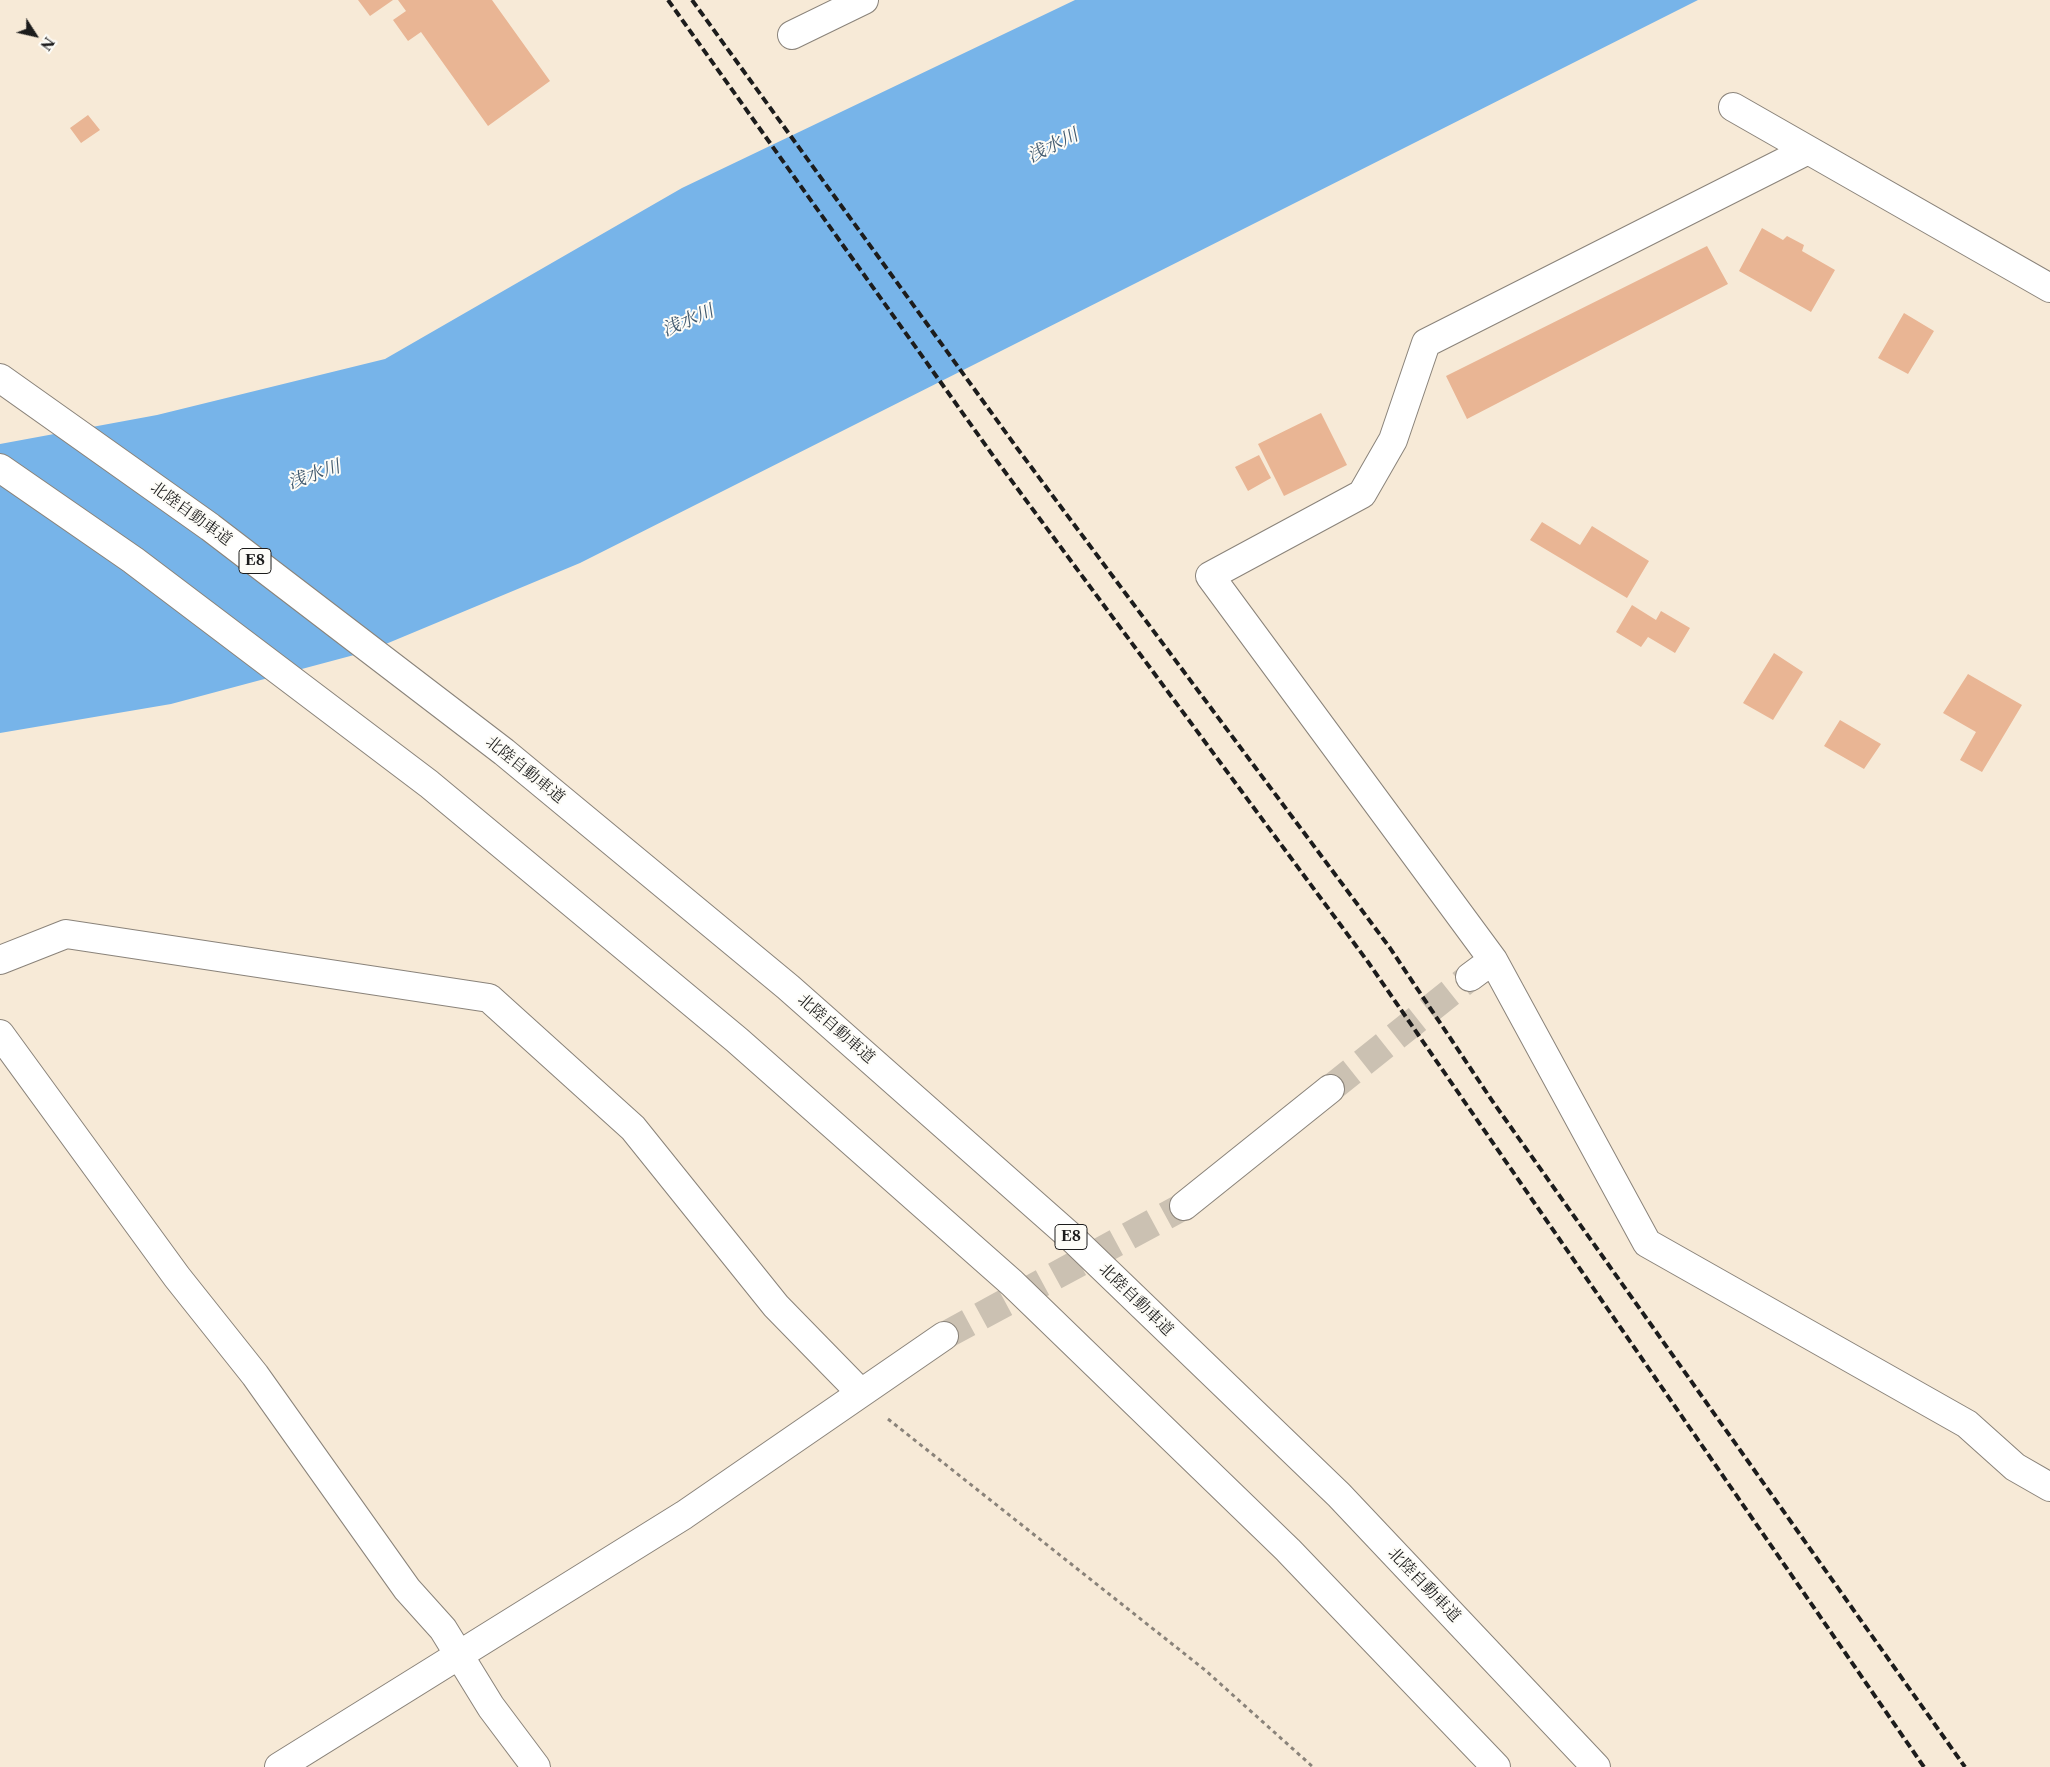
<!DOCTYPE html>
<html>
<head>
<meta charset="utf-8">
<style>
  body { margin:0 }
  #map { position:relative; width:2050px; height:1767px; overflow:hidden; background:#f7ead7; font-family:"Libre Caslon Text",serif }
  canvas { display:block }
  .north { position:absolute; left:10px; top:10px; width:50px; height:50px; -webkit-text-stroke:4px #fdfcf7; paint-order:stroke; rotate:125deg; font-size:14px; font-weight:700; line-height:20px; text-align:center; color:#1c1c1c }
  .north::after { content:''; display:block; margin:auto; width:18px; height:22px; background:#1c1c1c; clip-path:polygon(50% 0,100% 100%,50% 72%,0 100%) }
</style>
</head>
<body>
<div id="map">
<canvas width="2050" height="1767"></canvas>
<div class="north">N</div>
</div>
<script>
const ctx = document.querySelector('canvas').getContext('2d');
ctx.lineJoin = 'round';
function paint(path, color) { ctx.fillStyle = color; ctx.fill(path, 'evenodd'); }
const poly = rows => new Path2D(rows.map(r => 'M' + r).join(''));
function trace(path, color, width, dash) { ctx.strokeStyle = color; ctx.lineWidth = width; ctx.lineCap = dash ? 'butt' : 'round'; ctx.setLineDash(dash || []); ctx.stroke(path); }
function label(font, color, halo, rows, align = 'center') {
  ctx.font = font + ' "Libre Caslon Text","Noto Serif JP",serif'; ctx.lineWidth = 4; ctx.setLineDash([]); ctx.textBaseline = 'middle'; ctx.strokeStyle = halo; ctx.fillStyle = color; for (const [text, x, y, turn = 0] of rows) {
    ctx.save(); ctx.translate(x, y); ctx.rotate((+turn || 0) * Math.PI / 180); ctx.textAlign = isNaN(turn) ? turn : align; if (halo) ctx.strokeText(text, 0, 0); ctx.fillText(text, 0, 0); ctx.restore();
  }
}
const water = poly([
  [1075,0,1698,0,580,563,369,651,171,704,0,733,0,444,157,415,385,359,682,188]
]);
const building = poly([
  [358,0,393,0,370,16],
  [398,0,492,0,550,81,488,126,421,32,408,41,393,20,406,11],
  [88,115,100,130,81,143,70,128],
  [1762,228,1783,240,1787,236,1804,245,1802,251,1835,270,1811,312,1739,271],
  [1707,246,1728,284,1467,419,1446,376],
  [1904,313,1934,331,1908,374,1878,358],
  [1321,413,1347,465,1284,496,1258,444],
  [1259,455,1271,478,1248,491,1235,467],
  [1542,522,1580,545,1592,526,1649,561,1627,598,1530,540],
  [1632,605,1656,620,1661,611,1690,628,1675,653,1648,637,1641,647,1616,632],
  [1774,653,1803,672,1773,720,1743,703],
  [1968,674,2022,705,1982,772,1960,760,1976,732,1943,713],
  [1840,720,1881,744,1864,769,1824,746]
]);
const streetTunnel = poly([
  [1330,1089,1470,977],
  [944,1336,1184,1206]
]);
const path = poly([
  [888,1419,1205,1670,1313,1767]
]);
const street = poly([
  [792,35,864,0],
  [1733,107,2050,288],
  [0,960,66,934,489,998,633,1128,776,1306,861,1393],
  [1493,960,1210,576,1362,494,1393,440,1426,343,1808,150],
  [1470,977,1493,960,1647,1243,1967,1424,2015,1467,2050,1487],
  [0,1034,177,1277,255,1375,407,1589,443,1629,491,1707,536,1767],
  [1184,1206,1330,1089],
  [279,1767,684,1515,944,1336]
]);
const highway = poly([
  [0,378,210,527,504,752,788,987,1071,1237,1339,1495,1596,1767],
  [0,468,133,560,429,784,737,1040,1012,1283,1288,1550,1496,1767]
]);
const rail = poly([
  [668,0,994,457,1368,962,1924,1767],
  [692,0,1017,448,1390,948,1493,1102,1965,1767]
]);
const shields = [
  [255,561,32],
  [1071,1237,32]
];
const shieldNames = [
  ["E8",255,561],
  ["E8",1071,1237]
];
const streetNames = [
  ["北陸自動車道",191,514,36],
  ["北陸自動車道",525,770,39],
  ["北陸自動車道",836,1029,41],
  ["北陸自動車道",1136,1300,44],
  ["北陸自動車道",1424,1585,46]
];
const waterNames = [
  ["浅水川",1053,146,-26],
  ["浅水川",688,321,-23],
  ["浅水川",314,475,-19]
];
paint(water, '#77b4e9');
paint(building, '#e9b594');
trace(streetTunnel, '#cbc1b2', 28, [28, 14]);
trace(street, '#8a837a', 30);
trace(highway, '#8a837a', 30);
trace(path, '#8a837a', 3, [4, 4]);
trace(street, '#fff', 28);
trace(highway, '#fff', 28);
trace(rail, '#1c1c1c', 4, [8, 4]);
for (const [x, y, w] of shields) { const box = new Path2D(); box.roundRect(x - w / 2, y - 12.5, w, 25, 4); ctx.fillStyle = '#fdfcf7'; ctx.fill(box); trace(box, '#1c1c1c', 1); }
label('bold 15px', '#1c1c1c', null, shieldNames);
label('16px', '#1c1c1c', '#fdfcf7', streetNames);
label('italic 18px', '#40596e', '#fdfcf7', waterNames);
</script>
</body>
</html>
